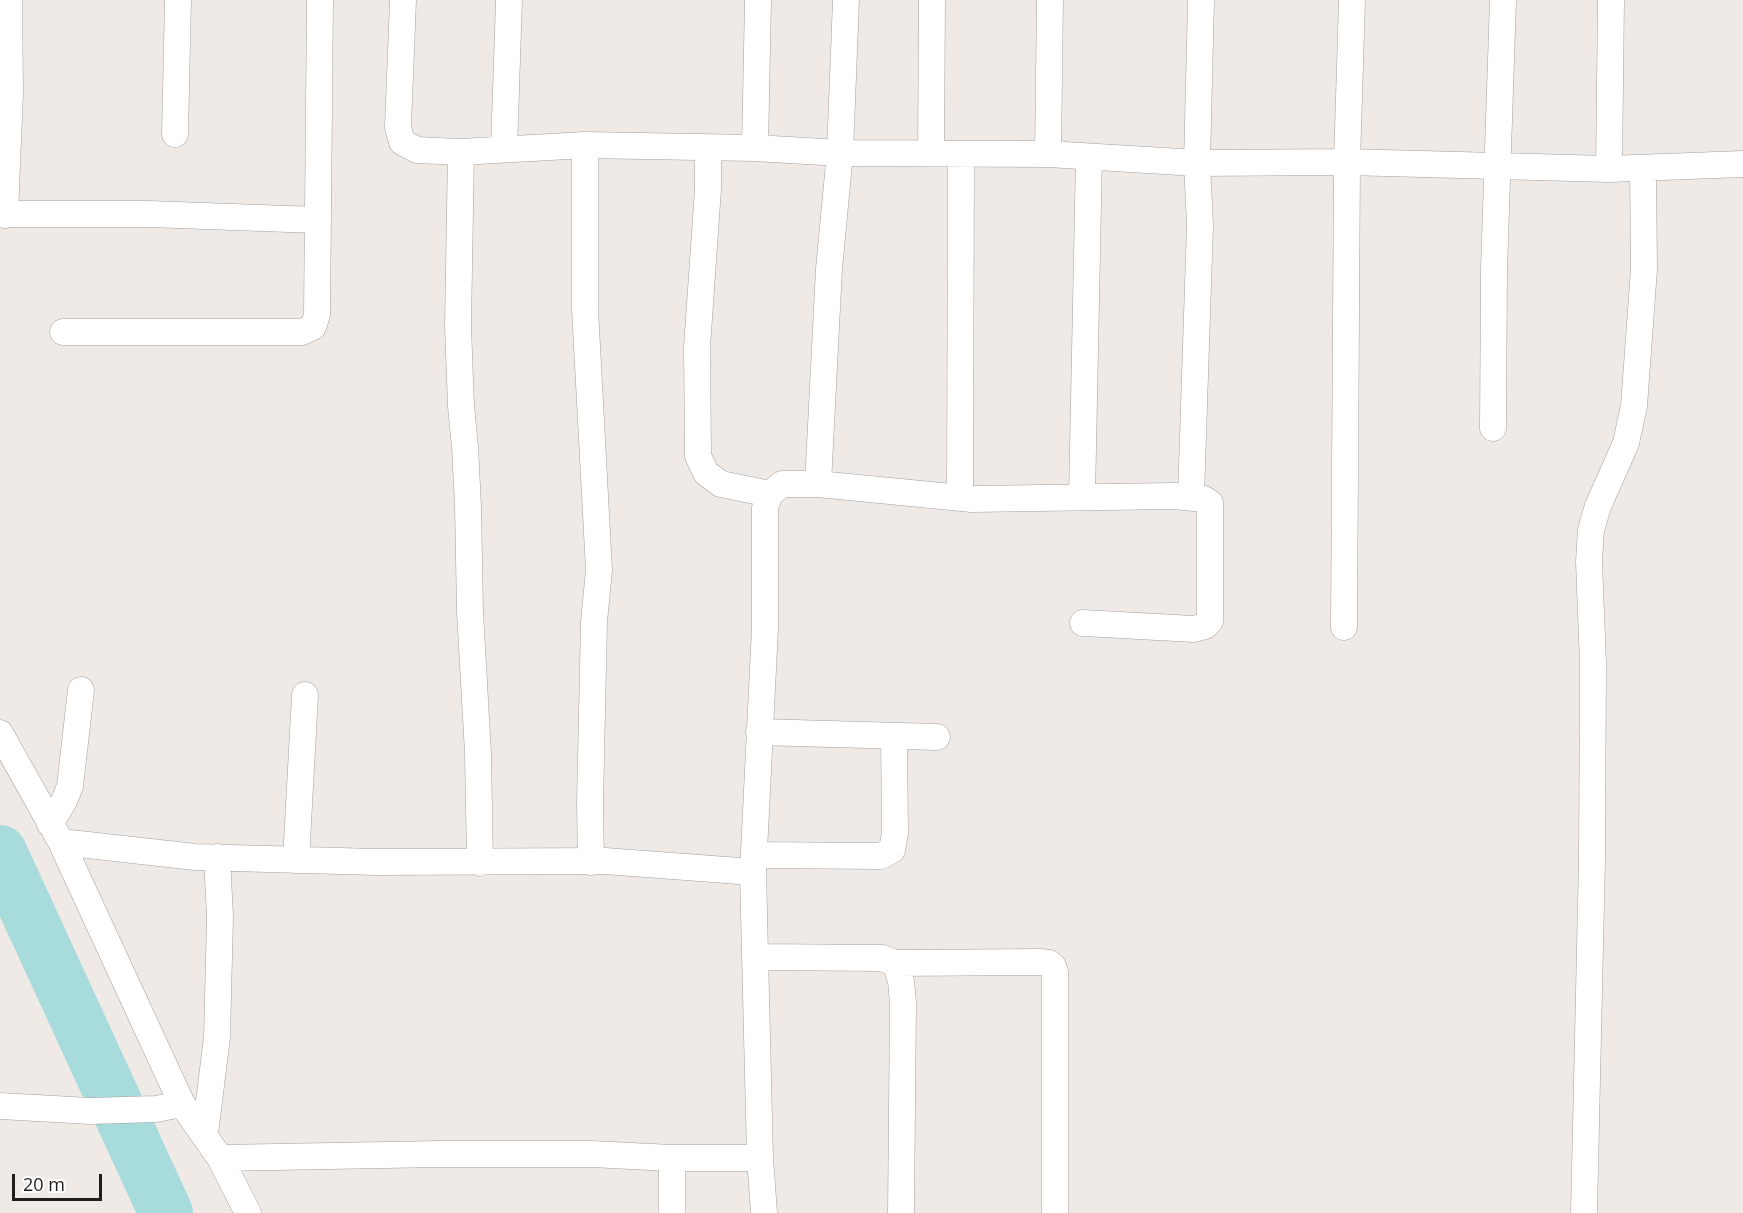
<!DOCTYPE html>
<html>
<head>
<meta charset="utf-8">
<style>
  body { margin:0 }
  #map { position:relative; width:1743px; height:1213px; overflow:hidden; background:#f0eae6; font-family:"Open Sans",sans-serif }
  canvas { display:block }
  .scale { position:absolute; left:12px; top:1174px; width:90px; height:27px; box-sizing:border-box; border:3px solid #1f1f1f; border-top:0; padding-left:8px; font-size:18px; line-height:21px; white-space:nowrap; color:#1f1f1f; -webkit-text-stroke:4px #fff; paint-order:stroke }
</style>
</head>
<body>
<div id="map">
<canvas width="1743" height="1213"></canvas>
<div class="scale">20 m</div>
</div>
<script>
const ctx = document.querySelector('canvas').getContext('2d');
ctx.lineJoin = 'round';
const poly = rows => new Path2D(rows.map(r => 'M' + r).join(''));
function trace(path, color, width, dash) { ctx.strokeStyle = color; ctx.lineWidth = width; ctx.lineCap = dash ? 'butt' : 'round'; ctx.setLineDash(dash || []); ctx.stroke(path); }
const river = poly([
  [0,852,166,1213]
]);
const minor = poly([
  [403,0,398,127,402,142,417,150,461,152,585,145,755,148,840,153,1048,154,1197,163,1347,162,1609,169,1743,164],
  [175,134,178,0],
  [585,145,585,309,599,570,594,622,590,804,591,862],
  [708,148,708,189,697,347,698,456,706,473,721,484,770,494],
  [755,148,758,0],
  [504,149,509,0],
  [461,152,458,326,461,406,465,447,468,506,470,612,478,753,480,863],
  [931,153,932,0],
  [1048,154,1050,0],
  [1609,169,1611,0],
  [0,214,148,214,317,220],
  [5,215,10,92,9,0],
  [63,332,302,332,313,327,317,315,320,0],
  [1493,428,1494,270,1503,0],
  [818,484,829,269,840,153,846,0],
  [1191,496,1200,225,1197,163,1201,0],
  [1082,497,1089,157],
  [960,498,961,154],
  [1344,627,1347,162,1352,0],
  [759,732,937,737],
  [0,733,61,842,182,1104,220,1158,248,1213],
  [50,824,64,801,70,786,81,690],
  [61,842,195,857,376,862,605,861,753,872],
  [754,855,881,856,892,850,895,833,894,736],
  [296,860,305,695],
  [755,957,882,958,895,963,901,981,903,1002,901,1213],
  [895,963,1040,962,1049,963,1053,966,1055,972,1055,1213],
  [0,1106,90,1111,156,1109,182,1104],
  [205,1134,217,1037,220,917,217,857],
  [220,1158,440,1154,591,1154,672,1158,760,1158],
  [672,1158,672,1213],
  [764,1213,760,1158,753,872,765,628,765,508,770,494,782,484,818,484,972,499,1174,496,1204,499,1210,503,1210,621,1205,626,1194,629,1083,623],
  [1584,1213,1592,859,1593,664,1589,562,1591,530,1598,506,1626,443,1634,406,1644,269,1643,169]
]);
trace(river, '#a8dbdc', 54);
trace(minor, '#a0a0a0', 27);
trace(minor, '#fff', 26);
</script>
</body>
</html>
